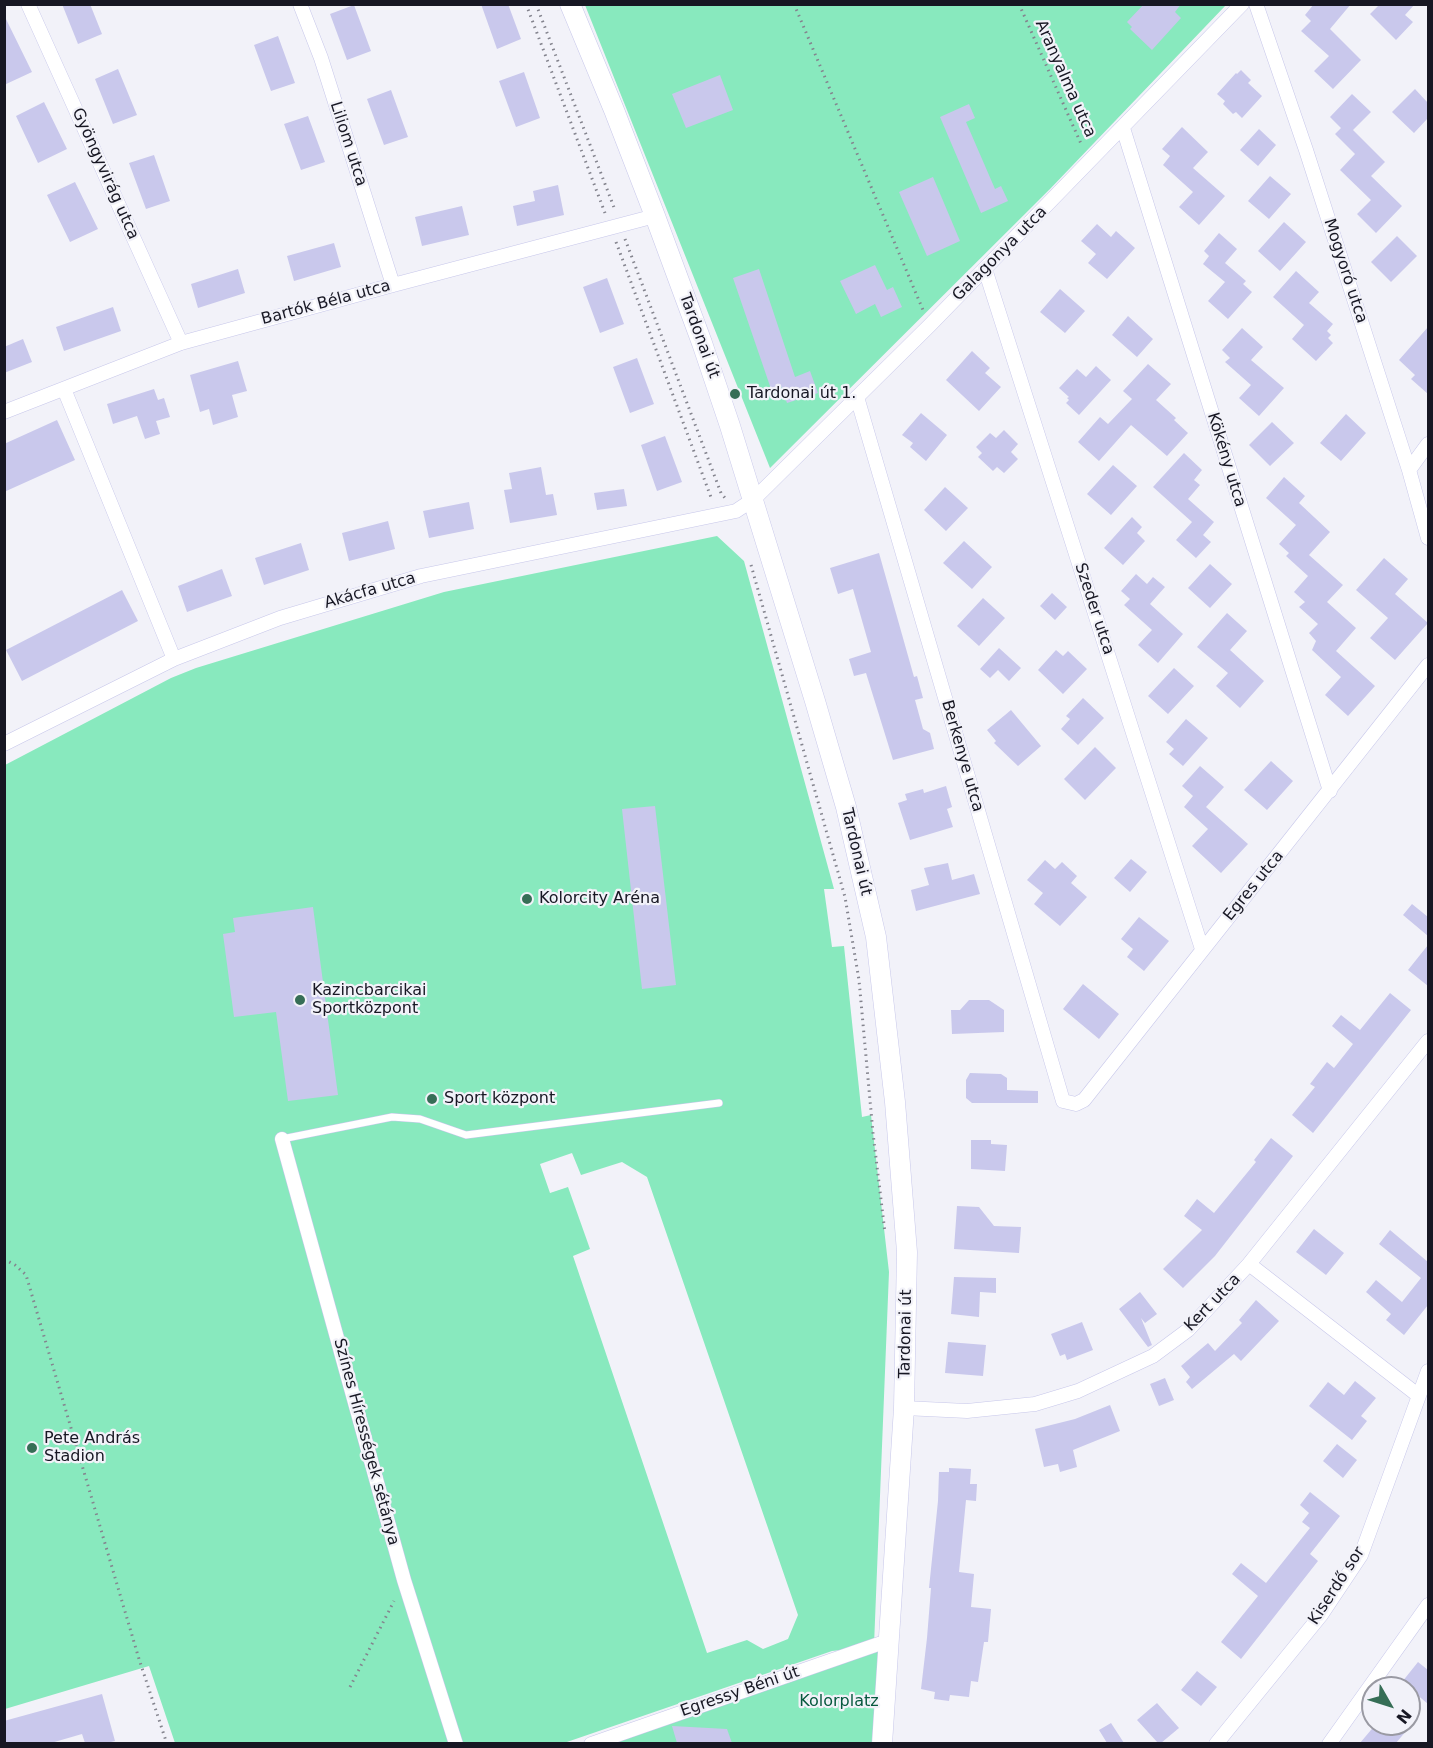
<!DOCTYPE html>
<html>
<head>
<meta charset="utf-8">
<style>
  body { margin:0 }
  #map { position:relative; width:1433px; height:1748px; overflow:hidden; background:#f2f2f9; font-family:"DejaVu Sans",sans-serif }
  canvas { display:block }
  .frame { position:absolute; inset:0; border:6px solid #171723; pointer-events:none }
  .north { position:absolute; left:1361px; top:1676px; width:60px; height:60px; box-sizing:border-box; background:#f2f2f9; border:2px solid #9a9aa3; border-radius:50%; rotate:129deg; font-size:16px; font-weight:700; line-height:24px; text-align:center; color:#171723 }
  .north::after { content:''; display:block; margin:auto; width:21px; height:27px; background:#366e56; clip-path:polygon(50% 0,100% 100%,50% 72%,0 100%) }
</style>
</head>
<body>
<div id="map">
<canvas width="1433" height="1748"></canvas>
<div class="frame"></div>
<div class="north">N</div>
</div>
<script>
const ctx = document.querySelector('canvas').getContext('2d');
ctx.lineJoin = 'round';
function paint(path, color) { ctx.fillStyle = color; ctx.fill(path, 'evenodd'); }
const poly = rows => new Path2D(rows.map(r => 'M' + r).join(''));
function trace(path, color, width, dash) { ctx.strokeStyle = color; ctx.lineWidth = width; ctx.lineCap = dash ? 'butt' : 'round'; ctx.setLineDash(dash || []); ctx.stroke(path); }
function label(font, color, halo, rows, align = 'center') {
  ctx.font = font + ' "DejaVu Sans",sans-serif'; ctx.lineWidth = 4.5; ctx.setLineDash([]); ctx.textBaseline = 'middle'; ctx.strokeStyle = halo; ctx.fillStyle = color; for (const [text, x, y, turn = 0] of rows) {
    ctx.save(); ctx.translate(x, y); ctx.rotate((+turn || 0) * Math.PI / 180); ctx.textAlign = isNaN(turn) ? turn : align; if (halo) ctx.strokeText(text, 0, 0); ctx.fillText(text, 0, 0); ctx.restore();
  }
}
const green = poly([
  [585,5,1226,5,1050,189,770,468],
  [717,536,744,561,834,889,824,889,832,947,844,946,862,1117,871,1115,889,1272,874,1645,890,1640,876,1743,596,1743,869,1647,832,1651,564,1743,175,1743,149,1666,5,1709,5,765,171,678,196,668,444,592],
  [572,1153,581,1175,622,1162,647,1177,798,1615,788,1639,763,1649,747,1640,707,1653,573,1256,590,1249,568,1187,550,1193,540,1164]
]);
const building = poly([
  [62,4,90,4,102,34,78,44],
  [481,4,508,4,521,39,497,49],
  [1144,4,1181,4,1175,12,1181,18,1152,50,1130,29,1132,27,1127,22],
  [1314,4,1351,4,1330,29,1361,60,1333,89,1314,71,1329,56,1301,31,1311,21,1305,15],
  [1380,4,1415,4,1405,15,1413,22,1396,40,1370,14],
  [354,5,371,51,347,60,330,14],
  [4,15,32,72,4,85],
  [278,36,295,83,271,91,254,45],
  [118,69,137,115,113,124,95,79],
  [1241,70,1251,80,1248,83,1262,96,1242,118,1236,112,1233,114,1223,104,1225,101,1217,94,1236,73,1237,74],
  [524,72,540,118,516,127,499,81],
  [720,75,733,110,686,128,672,94],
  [1415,89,1428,103,1428,118,1414,133,1392,112],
  [391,90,408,137,384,145,367,99],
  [1352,94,1371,112,1353,130,1385,162,1371,176,1402,206,1376,233,1357,214,1371,200,1340,170,1355,154,1335,134,1341,128,1330,117],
  [44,102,67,149,38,163,16,116],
  [969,104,975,118,966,122,995,189,1001,186,1008,201,981,213,940,117],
  [308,116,325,162,301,170,284,124],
  [1182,127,1208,152,1193,168,1225,196,1199,225,1179,207,1193,192,1163,165,1170,156,1162,149],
  [1259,129,1276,145,1258,166,1240,150],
  [154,155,170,201,146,209,129,163],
  [1270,176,1291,194,1269,219,1248,201],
  [933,177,960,241,927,256,899,192],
  [75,182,98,229,70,242,47,195],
  [558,185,564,215,517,226,513,206,535,201,533,191],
  [462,206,469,235,422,246,415,217],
  [1284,222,1306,242,1280,271,1258,251],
  [1097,224,1111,237,1116,231,1135,248,1107,279,1088,263,1096,254,1081,241],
  [1219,233,1237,249,1225,263,1246,281,1243,284,1252,292,1228,319,1208,301,1225,282,1203,264,1209,256,1204,251],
  [1397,236,1417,256,1391,282,1371,262],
  [334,243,341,267,294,281,287,256],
  [875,265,887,290,893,287,902,307,881,317,875,304,856,314,840,281],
  [238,269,245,293,198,308,191,284],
  [759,269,795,377,810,371,818,393,787,403,781,386,771,389,733,278],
  [1296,271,1319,292,1309,303,1333,324,1327,331,1331,335,1328,338,1333,343,1316,361,1292,339,1304,325,1273,297],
  [607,278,624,324,600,333,583,287],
  [1060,289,1085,311,1065,333,1040,312],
  [113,307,121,331,64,351,56,327],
  [1128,316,1153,339,1137,357,1112,335],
  [1428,327,1428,394,1411,379,1415,375,1399,360],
  [1242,328,1263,347,1251,360,1284,388,1259,416,1239,398,1251,385,1225,362,1230,358,1222,350],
  [23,339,32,362,4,373,4,347],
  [972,351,990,368,985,373,1001,387,979,411,946,380],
  [637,358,654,404,630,413,613,367],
  [238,361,247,391,232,395,238,417,213,425,209,409,200,412,190,375],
  [1148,364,1171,384,1156,400,1176,418,1174,420,1188,433,1167,456,1131,425,1099,461,1078,442,1100,417,1108,424,1132,399,1123,391],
  [1096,366,1111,380,1079,415,1066,403,1069,400,1067,398,1069,397,1059,388,1077,369,1086,377],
  [154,389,158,400,164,398,170,417,156,421,160,434,145,439,137,416,113,424,107,404],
  [921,413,947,435,926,461,910,447,913,443,902,435],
  [1346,414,1366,433,1341,461,1320,443],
  [57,420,75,460,4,492,4,444],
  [1272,422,1294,443,1270,466,1249,445],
  [1004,430,1018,444,1011,452,1018,459,1004,473,997,467,993,471,978,457,982,453,976,447,990,433,996,438],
  [665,436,682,482,657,491,641,445],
  [1184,453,1202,470,1194,480,1200,485,1188,499,1214,522,1203,535,1211,542,1196,558,1176,540,1192,522,1153,487],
  [1113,465,1137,486,1111,515,1087,494],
  [541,467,546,495,553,494,557,515,510,523,504,490,512,489,509,473],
  [1284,477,1305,496,1299,503,1330,532,1309,555,1343,585,1327,602,1356,628,1336,651,1375,686,1348,716,1325,695,1341,677,1312,650,1316,641,1309,633,1318,624,1299,607,1305,602,1294,592,1308,576,1286,556,1289,553,1279,544,1296,525,1266,498],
  [945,487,968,508,946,531,924,510],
  [624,489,627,506,597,510,594,493],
  [469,502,474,529,429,538,423,511],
  [1132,517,1142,527,1137,533,1145,541,1123,565,1104,548],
  [388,521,395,549,349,561,342,533],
  [964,541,992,567,972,589,943,563],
  [301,543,309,570,264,585,255,558],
  [879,553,914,677,917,676,923,698,915,700,923,729,930,733,934,749,893,760,866,673,854,676,849,659,871,652,853,589,838,594,830,568],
  [1384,558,1408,579,1395,594,1428,623,1395,660,1370,638,1388,618,1356,590],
  [1210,564,1232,584,1210,608,1188,588],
  [222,569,232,596,187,612,178,586],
  [1136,574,1147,584,1153,577,1165,587,1150,604,1183,634,1158,663,1138,645,1152,630,1124,605,1130,599,1121,591],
  [122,590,138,621,22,681,6,650],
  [1052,593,1067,607,1055,620,1040,606],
  [983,598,1005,618,979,646,957,626],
  [1227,613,1247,631,1230,650,1264,681,1240,708,1216,686,1228,673,1197,647],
  [999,648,1021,668,1009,681,998,670,990,678,980,669],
  [1056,650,1063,656,1068,651,1087,669,1063,694,1038,670],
  [1174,668,1194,686,1168,714,1148,696],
  [1083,698,1104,718,1078,745,1061,729,1070,719,1066,716],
  [1011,710,1041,746,1018,766,994,743,996,741,987,730],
  [1186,719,1208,738,1183,766,1169,754,1174,749,1166,742],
  [1095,747,1116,768,1085,800,1064,779],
  [1271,761,1293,781,1267,810,1244,790],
  [1200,766,1224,787,1206,807,1248,844,1221,873,1192,846,1208,829,1184,807,1193,796,1182,786],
  [946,786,952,807,947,809,953,827,910,840,898,803,907,800,905,794,923,789,924,793],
  [655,806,676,985,642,989,622,809],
  [1131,859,1147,872,1130,892,1114,878],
  [1045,860,1055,869,1062,862,1077,876,1071,883,1087,897,1060,926,1034,904,1043,893,1027,880],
  [948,863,952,880,974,874,980,894,916,911,911,890,929,885,924,868],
  [1412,904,1428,917,1428,936,1403,915],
  [313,907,338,1095,288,1101,276,1012,234,1017,223,934,235,932,233,918],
  [1139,917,1169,941,1144,971,1127,957,1133,949,1121,939],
  [1428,945,1428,986,1408,970],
  [1083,984,1119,1014,1099,1039,1063,1009],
  [1390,993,1411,1010,1313,1133,1292,1115,1315,1087,1310,1084,1327,1062,1334,1068,1353,1044,1332,1026,1341,1015,1360,1030],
  [969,1000,989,1000,1004,1010,1004,1032,952,1034,951,1010,960,1010],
  [970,1073,1001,1074,1007,1078,1007,1090,1038,1091,1038,1103,972,1103,966,1098,966,1080],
  [1271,1138,1293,1156,1215,1256,1183,1288,1163,1269,1202,1230,1184,1216,1197,1199,1214,1213,1256,1162,1254,1160],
  [971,1140,991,1140,991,1144,1007,1145,1005,1171,971,1169],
  [957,1206,979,1207,994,1226,1021,1227,1019,1253,954,1249],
  [1314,1229,1344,1253,1326,1275,1296,1252],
  [1390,1230,1428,1262,1428,1305,1404,1335,1386,1320,1391,1314,1366,1292,1376,1280,1402,1302,1421,1278,1379,1244],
  [954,1277,996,1278,996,1293,980,1292,979,1317,951,1314],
  [1140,1292,1157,1314,1145,1323,1141,1318,1152,1345,1148,1347,1119,1309],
  [1256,1300,1279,1321,1241,1361,1234,1354,1192,1389,1186,1382,1190,1377,1181,1366,1208,1343,1215,1351,1242,1323,1239,1320],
  [1082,1322,1093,1350,1067,1360,1065,1354,1060,1356,1051,1334],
  [948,1342,986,1345,983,1376,945,1373],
  [1165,1378,1174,1400,1159,1406,1150,1384],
  [1355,1381,1376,1398,1361,1416,1367,1421,1352,1440,1309,1406,1328,1382,1344,1395],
  [1110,1405,1120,1431,1073,1450,1077,1467,1060,1472,1058,1464,1044,1467,1035,1429,1075,1419],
  [1337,1444,1357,1460,1343,1478,1323,1461],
  [949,1468,971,1469,970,1484,977,1484,976,1501,966,1500,959,1572,974,1574,971,1607,991,1609,988,1642,984,1642,978,1682,971,1681,969,1697,950,1695,949,1701,934,1699,935,1692,921,1689,927,1638,931,1588,929,1588,938,1501,939,1472,949,1472],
  [1310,1492,1340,1516,1310,1554,1318,1561,1241,1659,1221,1642,1258,1596,1232,1574,1241,1563,1266,1583,1310,1528,1302,1522,1309,1513,1300,1505],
  [1418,1662,1428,1670,1428,1704,1402,1682],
  [1197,1671,1217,1687,1201,1706,1181,1690],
  [102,1694,115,1741,107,1743,85,1743,82,1734,51,1743,4,1743,4,1721],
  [1157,1703,1179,1728,1161,1743,1158,1743,1137,1720],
  [1111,1723,1124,1743,1107,1743,1099,1730],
  [1376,1724,1412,1724,1396,1743,1360,1743],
  [672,1726,727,1729,732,1743,677,1743]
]);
const path = poly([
  [526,4,605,213],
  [536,4,615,210],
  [794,4,923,310],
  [1019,4,1082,146],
  [625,239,721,493,725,498],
  [616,242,712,500],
  [751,565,845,897,859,980,873,1133,885,1233],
  [4,1259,15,1265,26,1275,139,1659,167,1744],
  [350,1687,394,1601]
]);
const lane = poly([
  [282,1139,392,1117,420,1119,466,1135,719,1103]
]);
const street = poly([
  [28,4,181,343],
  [300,4,321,58,393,285],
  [1256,4,1306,150,1409,470,1428,538],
  [1123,128,1330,791],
  [985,269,1202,949],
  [64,389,174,659],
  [857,397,1063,1101,1076,1104,1084,1100,1428,665],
  [4,412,181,343,393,285,655,216],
  [1409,470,1428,444],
  [4,744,174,659,280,618,421,576,736,511,754,499,930,325,1242,4],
  [282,1139,404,1580,456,1744],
  [1249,1264,1419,1396],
  [904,1408,967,1411,1035,1404,1078,1391,1153,1356,1188,1330,1249,1264,1428,1041],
  [591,1744,890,1640],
  [1216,1744,1321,1615,1361,1555,1428,1371],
  [1329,1744,1428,1605]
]);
const secondary = poly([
  [570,4,614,110,655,216,702,343,730,426,815,701,846,807,876,937,895,1102,907,1252,904,1408,882,1744]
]);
const markers = [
  [735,394,6,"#366e56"],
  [527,899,6,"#366e56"],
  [300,1000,6,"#366e56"],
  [432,1099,6,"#366e56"],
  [32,1448,6,"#366e56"]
];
const streetNames = [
  ["Aranyalma utca",1065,79,66],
  ["Liliom utca",348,144,72],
  ["Gyöngyvirág utca",105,174,66],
  ["Galagonya utca",1000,254,-45],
  ["Mogyoró utca",1345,271,72],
  ["Bartók Béla utca",326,303,-15],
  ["Tardonai út",699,336,70],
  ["Kökény utca",1226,460,73],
  ["Akácfa utca",370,591,-16],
  ["Szeder utca",1094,609,72],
  ["Berkenye utca",962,756,74],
  ["Tardonai út",856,852,77],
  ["Egres utca",1254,886,-51],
  ["Kert utca",1213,1303,-46],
  ["Tardonai út",906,1334,-89],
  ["Színes Hírességek sétánya",366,1442,75],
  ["Kiserdő sor",1337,1586,-57],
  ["Egressy Béni út",740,1692,-19]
];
const poiNames = [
  ["Tardonai út 1.",747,394],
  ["Kolorcity Aréna",539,899],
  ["Kazincbarcikai",312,991],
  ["Sportközpont",312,1009],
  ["Sport központ",444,1099],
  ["Pete András",44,1439],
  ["Stadion",44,1457]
];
const parkNames = [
  ["Kolorplatz",839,1702]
];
paint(green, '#88e9be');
paint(building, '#c9c8ec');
trace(lane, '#c7c7ea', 8);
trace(street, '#c7c7ea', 15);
trace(secondary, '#c7c7ea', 21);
trace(path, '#84848e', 3, [1.5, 4.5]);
trace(lane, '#fff', 7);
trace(street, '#fff', 14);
trace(secondary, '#fff', 20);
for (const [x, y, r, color] of markers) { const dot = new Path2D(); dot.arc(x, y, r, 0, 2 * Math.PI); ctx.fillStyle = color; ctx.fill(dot); trace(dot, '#f2f2f9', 2); }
label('16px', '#171723', '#f2f2f9', streetNames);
label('16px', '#171723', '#f2f2f9', poiNames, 'left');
label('16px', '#06593e', '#f2f2f9', parkNames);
</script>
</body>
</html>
